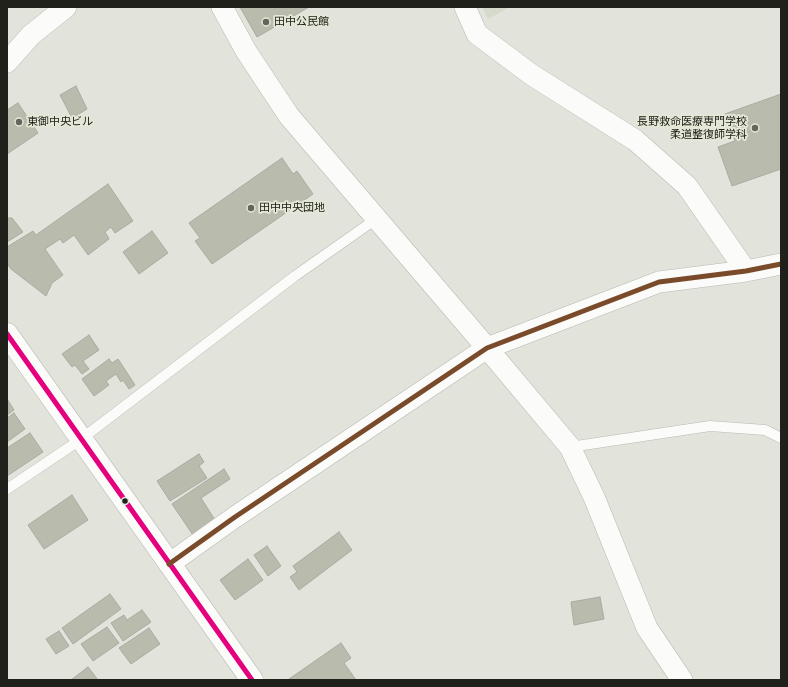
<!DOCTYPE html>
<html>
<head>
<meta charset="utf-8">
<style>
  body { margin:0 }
  #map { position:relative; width:788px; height:687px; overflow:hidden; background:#e2e4db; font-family:"IBM Plex Serif",serif }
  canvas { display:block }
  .frame { position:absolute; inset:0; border:8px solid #20211b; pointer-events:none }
</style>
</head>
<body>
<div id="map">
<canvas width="788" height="687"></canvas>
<div class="frame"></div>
</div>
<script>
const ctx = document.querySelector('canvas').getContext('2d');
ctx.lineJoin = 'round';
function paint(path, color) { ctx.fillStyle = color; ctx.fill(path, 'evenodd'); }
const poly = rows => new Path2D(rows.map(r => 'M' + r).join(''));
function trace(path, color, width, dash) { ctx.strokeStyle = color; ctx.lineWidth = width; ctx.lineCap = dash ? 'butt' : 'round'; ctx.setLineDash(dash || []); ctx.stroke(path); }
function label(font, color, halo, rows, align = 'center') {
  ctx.font = font + ' "IBM Plex Serif","Noto Sans JP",serif'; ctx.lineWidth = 3.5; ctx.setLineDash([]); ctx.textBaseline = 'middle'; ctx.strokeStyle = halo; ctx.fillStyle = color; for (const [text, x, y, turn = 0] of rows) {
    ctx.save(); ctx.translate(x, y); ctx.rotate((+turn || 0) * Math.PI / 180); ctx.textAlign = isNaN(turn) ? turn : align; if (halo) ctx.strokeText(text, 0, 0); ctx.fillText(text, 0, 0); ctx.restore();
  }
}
const built = poly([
  [482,7,510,7,488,19]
]);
const building = poly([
  [240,7,309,7,257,37,240,7],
  [76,86,87,109,72,118,60,95,76,86],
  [781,94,781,169,732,186,718,147,735,141,725,114,781,94],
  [18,103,38,133,7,154,7,110,18,103],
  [282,158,293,174,297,171,313,194,212,264,195,241,200,238,189,223,282,158],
  [108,184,133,221,115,233,111,227,105,232,109,239,88,255,74,235,63,243,60,239,45,249,63,275,52,283,46,296,11,269,7,263,7,247,33,231,36,235,108,184],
  [7,218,12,218,23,232,7,242,7,218],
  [152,231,168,253,139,274,123,252,152,231],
  [89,335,99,350,83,361,89,369,82,374,75,365,72,367,62,354,89,335],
  [109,359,112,363,118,359,135,385,129,389,123,380,121,382,116,374,106,381,109,385,94,396,82,379,109,359],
  [7,399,14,410,7,415,7,399],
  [14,413,25,429,7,442,7,418,14,413],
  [30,433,43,452,7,476,7,448,30,433],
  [199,454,204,462,199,466,207,478,170,501,157,481,199,454],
  [224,469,230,479,201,498,215,520,193,535,172,504,224,469],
  [72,495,88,520,44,549,28,525,72,495],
  [339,532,352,550,299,590,290,577,297,572,293,566,339,532],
  [267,546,281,566,268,576,254,555,267,546],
  [248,559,263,580,235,600,220,580,248,559],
  [110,594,121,609,73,644,62,628,110,594],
  [600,597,604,619,574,625,571,602,600,597],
  [142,610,151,622,123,641,111,623,124,615,127,620,142,610],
  [107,627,119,643,93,661,81,644,107,627],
  [149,628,160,644,131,664,119,648,149,628],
  [59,631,69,646,56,654,46,639,59,631],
  [341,643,351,658,344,663,356,680,290,680,289,679,341,643],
  [88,667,98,680,71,680,88,667]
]);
const service = poly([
  [570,447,710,426,765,430,781,438],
  [7,489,80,440,295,276,376,219]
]);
const minor = poly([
  [222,7,246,51,289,116,487,348,570,447,594,497,647,628,682,680],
  [465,7,477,34,532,75,635,140,687,186,746,271],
  [7,62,31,35,66,7],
  [169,564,235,517,487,348,659,282,746,271,781,264]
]);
const secondary = poly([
  [7,334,252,680]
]);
const bus1 = poly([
  [7,334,252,680]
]);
const bus2 = poly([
  [169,564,235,517,487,348,659,282,746,271,781,264]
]);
const markers = [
  [266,22,4,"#64655e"],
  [19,122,4,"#64655e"],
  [755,128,4,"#64655e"],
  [251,208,4,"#64655e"],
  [125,501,3.5,"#20211b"]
];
const poiNames = [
  ["田中公民館",274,22],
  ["東御中央ビル",27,122],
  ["長野救命医療専門学校",747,122,"right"],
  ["柔道整復師学科",747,135,"right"],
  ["田中中央団地",259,208]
];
paint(built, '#d6daca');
paint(building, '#b9bcac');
trace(building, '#a8aaa3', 1);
trace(service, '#b7b9b2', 11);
trace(minor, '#b7b9b2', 22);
trace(secondary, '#b7b9b2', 23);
trace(service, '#fbfbfa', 10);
trace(minor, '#fbfbfa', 21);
trace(secondary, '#fbfbfa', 22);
trace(bus1, '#e5007d', 5);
trace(bus2, '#7a4b2a', 5);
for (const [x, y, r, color] of markers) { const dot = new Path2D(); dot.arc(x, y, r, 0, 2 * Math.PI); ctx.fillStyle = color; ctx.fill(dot); trace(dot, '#e4e8d7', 1.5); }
label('11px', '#20211b', '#e4e8d7', poiNames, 'left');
</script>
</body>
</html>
